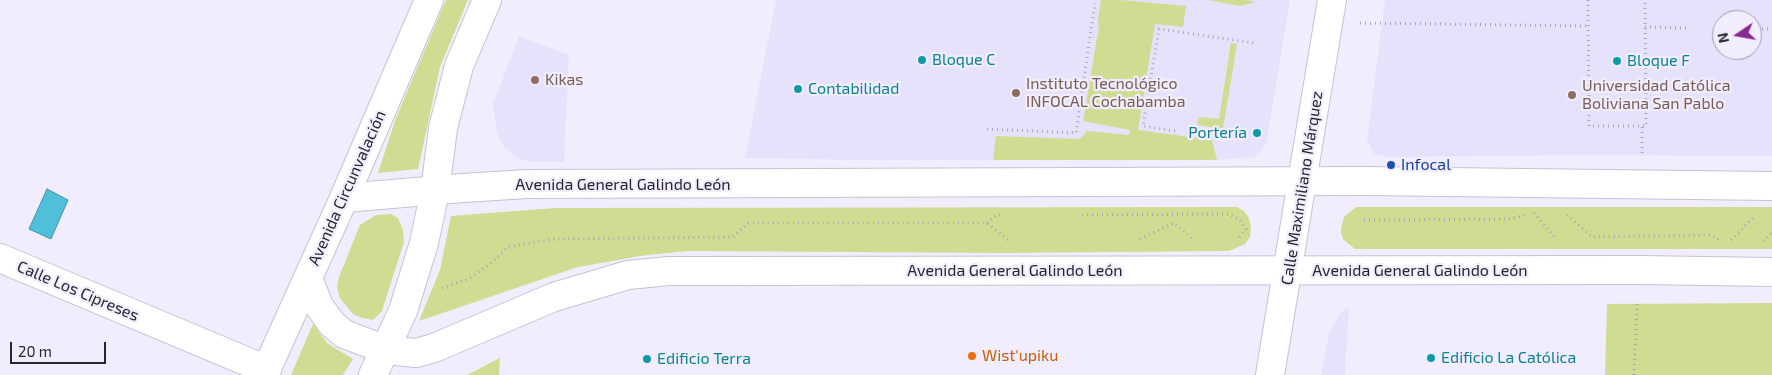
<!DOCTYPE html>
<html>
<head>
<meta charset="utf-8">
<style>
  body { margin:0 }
  #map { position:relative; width:1772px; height:375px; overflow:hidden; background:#f1edff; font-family:"Exo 2",sans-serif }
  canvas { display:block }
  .north { position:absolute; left:1712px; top:10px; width:50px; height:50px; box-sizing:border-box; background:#f1edff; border:1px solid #a09dab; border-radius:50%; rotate:258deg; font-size:14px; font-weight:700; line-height:20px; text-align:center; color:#27262c }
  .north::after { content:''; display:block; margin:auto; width:18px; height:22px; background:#892a93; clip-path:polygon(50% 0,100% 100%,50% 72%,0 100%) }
  .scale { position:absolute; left:10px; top:342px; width:96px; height:22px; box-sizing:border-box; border:2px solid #27262c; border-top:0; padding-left:6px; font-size:15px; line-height:18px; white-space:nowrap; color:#27262c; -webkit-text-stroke:4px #f1edff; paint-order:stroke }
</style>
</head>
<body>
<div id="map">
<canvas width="1772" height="375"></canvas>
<div class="north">N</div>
<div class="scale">20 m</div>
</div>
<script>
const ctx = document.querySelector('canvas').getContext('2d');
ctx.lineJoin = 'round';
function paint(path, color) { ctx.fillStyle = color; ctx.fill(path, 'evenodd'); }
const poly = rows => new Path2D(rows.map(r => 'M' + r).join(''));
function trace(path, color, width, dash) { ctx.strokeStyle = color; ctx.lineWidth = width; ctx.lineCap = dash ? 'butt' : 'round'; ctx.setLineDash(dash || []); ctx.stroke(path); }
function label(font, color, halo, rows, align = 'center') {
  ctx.font = font + ' "Exo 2",sans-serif'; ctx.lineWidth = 4.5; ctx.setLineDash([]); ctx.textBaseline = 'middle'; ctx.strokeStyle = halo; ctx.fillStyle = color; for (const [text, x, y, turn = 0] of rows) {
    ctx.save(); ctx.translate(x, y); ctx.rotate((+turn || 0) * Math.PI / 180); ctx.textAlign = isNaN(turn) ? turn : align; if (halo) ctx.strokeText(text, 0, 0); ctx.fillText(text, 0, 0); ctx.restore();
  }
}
const built = poly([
  [776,0,1290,0,1267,140,1263,149,1254,157,1217,160,858,160,745,158],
  [1385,0,1772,0,1772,156,1582,155,1389,157,1374,154,1367,140],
  [1722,20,1752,20,1752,50,1722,50],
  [519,36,569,55,564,162,533,162,518,158,503,146,497,132,493,104],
  [1349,306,1345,375,1321,375,1329,333,1339,315]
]);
const green = poly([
  [446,0,468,0,440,67,418,169,378,173,396,118],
  [1101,0,1121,0,1186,6,1183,27,1155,24,1138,130,1212,140,1217,160,993,160,996,136,1080,139,1087,131,1129,135,1130,130,1083,121,1099,26,1098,19],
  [1208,0,1246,0,1256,2,1240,6],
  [1231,43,1237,44,1223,129,1197,125,1199,117,1219,119],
  [1237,207,1244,211,1249,218,1251,228,1250,237,1245,244,1229,251,1003,253,686,251,640,256,578,267,419,321,440,270,451,216,556,208],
  [1356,207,1772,207,1772,249,1355,249,1343,239,1341,232,1342,224,1344,217],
  [391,214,398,218,403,230,404,242,382,311,373,320,362,318,353,314,340,298,337,287,339,277,360,225,376,215],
  [1772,303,1772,375,1605,375,1607,304],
  [313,324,327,343,353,359,343,375,291,375],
  [500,358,499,375,467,375]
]);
const water = poly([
  [47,189,68,200,51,239,29,229,47,189]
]);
const path = poly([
  [1588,0,1589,126,1646,126,1645,0],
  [1360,23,1588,26],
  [1645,27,1686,28],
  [1752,29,1772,29],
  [987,129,1076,133,1095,3],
  [1175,131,1143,126,1159,29,1255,43],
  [1642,153,1642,126],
  [1534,213,1556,239],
  [1082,215,1228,214,1239,219,1246,229,1237,240],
  [1567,215,1592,237,1711,235,1719,240],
  [1364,220,1510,219,1525,215],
  [987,223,997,215,1001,215],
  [1140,239,1174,223,1194,240],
  [1731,240,1755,216],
  [1763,241,1772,233],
  [442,288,469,279,492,262,508,247,555,239,733,237,748,223,987,223,1008,240],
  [1634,375,1637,304]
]);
const minor = poly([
  [0,258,267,370],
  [1270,375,1332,0]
]);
const secondary = poly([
  [344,198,463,188,527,184,1364,181,1772,186],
  [308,278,319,306,332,324,344,334,386,350,416,353,434,348,554,297,628,275,669,271,1640,270,1772,272]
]);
const trunk = poly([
  [264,375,344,198,429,0],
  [373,375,403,311,424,243,435,191,443,128,459,66,487,0]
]);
const markers = [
  [922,60,5,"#0f9aa8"],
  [1617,61,5,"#0f9aa8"],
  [535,80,5,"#8d6e63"],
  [798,89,5,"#0f9aa8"],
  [1016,93,5,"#8d6e63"],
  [1572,95,5,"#8d6e63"],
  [1257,133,5,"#0f9aa8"],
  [1391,165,5,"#1a4fb4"],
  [972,356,5,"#e8710a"],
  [1431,358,5,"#0f9aa8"],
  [647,359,5,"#0f9aa8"]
];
const cultureNames = [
  ["Bloque C",932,60],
  ["Bloque F",1627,61],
  ["Contabilidad",808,89],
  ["Portería",1247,133,"right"],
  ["Edificio La Católica",1441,358],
  ["Edificio Terra",657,359]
];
const educationNames = [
  ["Kikas",545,80],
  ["Instituto Tecnológico",1026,84],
  ["INFOCAL Cochabamba",1026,102],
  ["Universidad Católica",1582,86],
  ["Boliviana San Pablo",1582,104]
];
const transitNames = [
  ["Infocal",1401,165]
];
const streetNames = [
  ["Avenida General Galindo León",623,185],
  ["Avenida Circunvalación",347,188,-66],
  ["Calle Maximiliano Márquez",1302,188,-81],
  ["Avenida General Galindo León",1015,271],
  ["Avenida General Galindo León",1420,271],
  ["Calle Los Cipreses",78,291,23]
];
const foodNames = [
  ["Wist'upiku",982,356]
];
paint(built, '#e7e2fb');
paint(green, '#cedd91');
paint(water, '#50c0da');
trace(water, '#4492a6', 1);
trace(minor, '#c5c2d2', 30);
trace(secondary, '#c5c2d2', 30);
trace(trunk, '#c5c2d2', 30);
trace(path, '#aaa7b5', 3, [1, 4]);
trace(minor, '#fff', 28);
trace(secondary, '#fff', 28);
trace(trunk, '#fff', 28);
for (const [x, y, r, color] of markers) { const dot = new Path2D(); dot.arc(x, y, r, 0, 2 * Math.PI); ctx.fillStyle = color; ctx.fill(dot); trace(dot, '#f1edff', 2); }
label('16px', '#0d838f', '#f1edff', cultureNames, 'left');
label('16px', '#785e54', '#f1edff', educationNames, 'left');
label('16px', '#164399', '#f1edff', transitNames, 'left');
label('16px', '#27262c', '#f1edff', streetNames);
label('16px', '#c56008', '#f1edff', foodNames, 'left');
</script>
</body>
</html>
